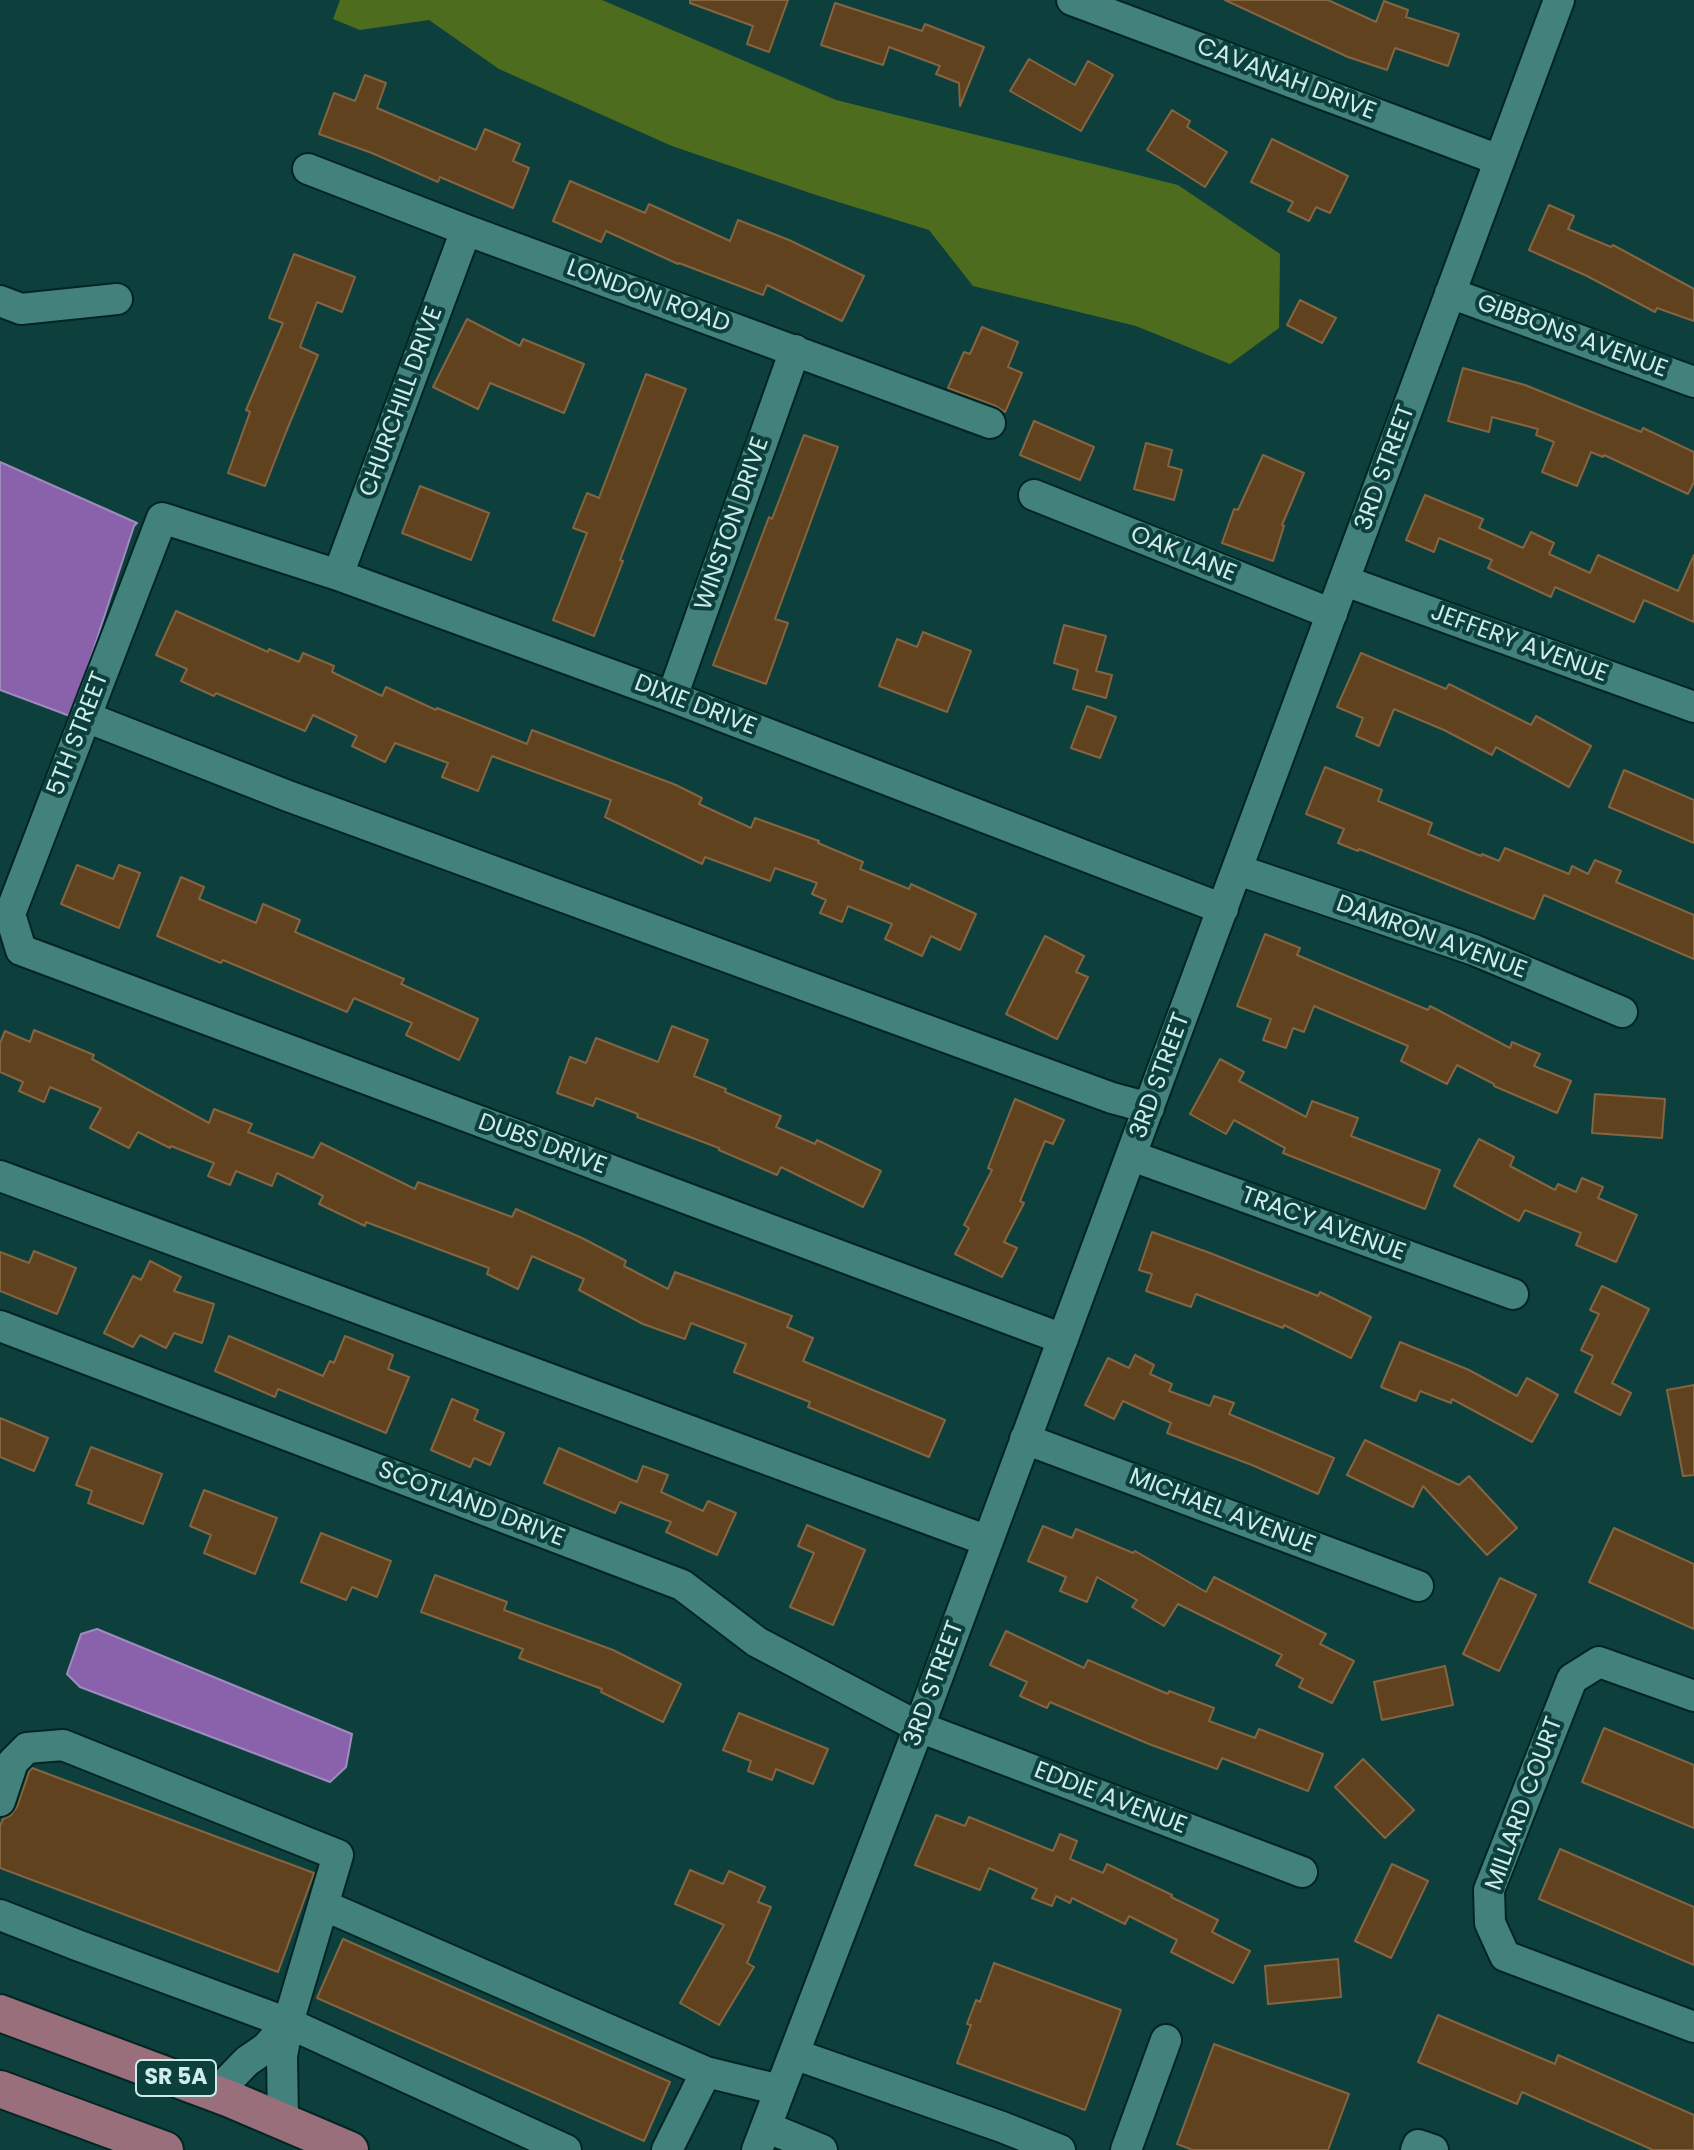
<!DOCTYPE html>
<html>
<head>
<meta charset="utf-8">
<style>
  body { margin:0 }
  canvas { display:block; background:#0d403d }
</style>
</head>
<body>
<canvas width="1694" height="2150"></canvas>
<script>
const ctx = document.querySelector('canvas').getContext('2d');
ctx.lineJoin = 'round';
function paint(path, color) { ctx.fillStyle = color; ctx.fill(path, 'evenodd'); }
const poly = rows => new Path2D(rows.map(r => 'M' + r).join(''));
function trace(path, color, width, dash) { ctx.strokeStyle = color; ctx.lineWidth = width; ctx.lineCap = dash ? 'butt' : 'round'; ctx.setLineDash(dash || []); ctx.stroke(path); }
function label(font, color, halo, rows, align = 'center') {
  ctx.font = font + ' Poppins,sans-serif'; ctx.lineWidth = 8; ctx.setLineDash([]); ctx.textBaseline = 'middle'; ctx.strokeStyle = halo; ctx.fillStyle = color; for (const [text, x, y, turn = 0] of rows) {
    ctx.save(); ctx.translate(x, y); ctx.rotate((+turn || 0) * Math.PI / 180); ctx.textAlign = isNaN(turn) ? turn : align; if (halo) ctx.strokeText(text, 0, 0); ctx.fillText(text, 0, 0); ctx.restore();
  }
}
const green = poly([
  [340,0,602,0,836,100,1178,185,1280,254,1279,328,1230,364,1136,326,973,286,929,230,819,196,672,146,499,69,429,20,360,30,333,19]
]);
const water = poly([
  [0,462,137,523,134,526,84,678,70,716,0,690,0,462],
  [97,1629,352,1734,346,1767,330,1782,80,1687,67,1674,81,1634,97,1629]
]);
const building = poly([
  [690,0,788,0,769,52,747,44,753,26,690,3,690,0],
  [1225,0,1328,0,1376,22,1384,1,1408,10,1406,17,1459,34,1448,66,1395,48,1387,70,1348,57,1225,0],
  [835,3,922,31,925,24,984,47,960,106,959,83,936,74,940,66,889,47,883,65,821,45,835,3],
  [1029,59,1075,85,1088,61,1113,75,1081,131,1010,91,1029,59],
  [365,75,386,83,377,108,476,150,485,129,520,144,513,161,529,168,513,208,440,177,438,182,372,153,319,134,334,93,355,101,365,75],
  [1172,110,1190,121,1187,127,1227,152,1205,187,1147,150,1172,110],
  [1272,139,1348,176,1330,213,1316,207,1309,221,1288,211,1293,202,1251,182,1272,139],
  [570,181,645,213,649,204,730,241,738,220,789,240,864,276,842,321,767,285,763,295,679,263,678,264,606,231,601,242,553,221,570,181],
  [1549,205,1574,216,1568,229,1611,247,1613,245,1694,289,1694,321,1657,308,1655,312,1587,276,1529,250,1549,205],
  [294,254,355,277,342,312,317,302,300,347,318,355,286,432,265,486,228,473,250,412,246,410,283,323,269,318,294,254],
  [1300,300,1336,318,1322,343,1287,325,1300,300],
  [467,319,520,346,523,339,584,364,564,413,490,383,478,409,433,387,467,319],
  [982,327,1018,342,1008,367,1022,373,1005,412,996,406,948,388,964,352,970,354,982,327],
  [1463,368,1525,385,1641,432,1643,428,1694,452,1694,482,1688,494,1604,455,1603,457,1591,452,1577,486,1542,472,1554,442,1536,435,1538,429,1492,417,1489,432,1448,421,1463,368],
  [646,374,686,389,620,560,623,561,594,636,553,620,587,533,573,528,587,493,599,498,646,374],
  [1034,421,1094,447,1080,480,1020,455,1034,421],
  [804,435,838,447,775,619,788,623,766,684,713,665,769,517,772,519,804,435],
  [1146,443,1172,450,1168,466,1182,470,1174,500,1134,489,1146,443],
  [1263,455,1304,473,1282,525,1284,526,1273,561,1222,543,1234,509,1238,510,1263,455],
  [420,486,489,513,471,560,402,533,420,486],
  [1425,495,1483,519,1479,528,1523,548,1531,532,1554,543,1549,554,1590,573,1598,555,1678,591,1694,555,1694,622,1644,600,1634,622,1555,587,1551,597,1488,568,1492,560,1439,538,1434,552,1406,540,1425,495],
  [176,611,268,652,269,649,299,662,303,653,334,666,332,672,382,696,386,687,436,710,437,708,527,744,532,730,605,758,676,785,702,798,699,804,751,828,755,818,819,841,818,843,863,862,860,869,909,889,911,884,976,914,960,950,931,936,922,956,885,939,892,924,848,906,842,922,820,913,826,900,812,894,817,883,775,868,770,881,705,857,702,864,605,817,611,800,492,756,478,791,442,777,448,763,395,743,385,762,352,746,357,736,313,715,305,731,216,693,214,696,181,681,187,669,156,655,176,611],
  [1064,625,1106,636,1096,671,1112,675,1106,698,1073,689,1078,670,1054,663,1064,625],
  [923,632,971,651,947,712,879,686,897,639,917,647,923,632],
  [1361,653,1446,689,1449,684,1531,725,1536,716,1591,746,1569,787,1496,747,1492,755,1444,730,1394,709,1379,746,1356,736,1363,718,1337,707,1361,653],
  [1087,706,1116,717,1100,758,1071,748,1087,706],
  [1325,767,1382,790,1378,801,1432,823,1428,834,1481,856,1482,854,1499,861,1505,848,1569,874,1572,866,1588,874,1595,860,1621,871,1616,882,1694,915,1694,959,1544,895,1534,919,1359,849,1358,851,1338,843,1344,829,1306,814,1325,767],
  [1624,770,1694,800,1694,843,1609,807,1624,770],
  [77,865,113,879,119,865,140,873,119,928,61,904,77,865],
  [181,877,204,887,199,899,256,923,263,904,300,920,295,932,404,979,401,984,478,1019,459,1060,406,1035,412,1023,354,998,347,1012,223,960,221,963,157,936,181,877],
  [1265,934,1300,948,1297,955,1428,1010,1430,1006,1510,1048,1512,1042,1540,1054,1534,1066,1571,1081,1557,1113,1494,1086,1494,1084,1457,1065,1447,1084,1401,1061,1408,1046,1314,1006,1304,1032,1293,1028,1286,1048,1263,1040,1271,1019,1237,1006,1265,934],
  [1045,936,1084,956,1076,972,1088,977,1057,1039,1006,1014,1045,936],
  [672,1026,708,1040,694,1076,726,1089,725,1092,781,1116,776,1127,815,1144,817,1140,881,1171,863,1207,781,1167,777,1175,719,1150,719,1148,637,1117,638,1114,596,1098,593,1106,557,1093,570,1057,586,1063,596,1038,658,1062,672,1026],
  [34,1030,94,1055,92,1059,209,1123,214,1109,252,1124,248,1132,313,1158,321,1143,415,1189,418,1182,512,1217,516,1209,582,1238,626,1261,624,1266,668,1289,675,1272,792,1316,787,1327,813,1338,803,1361,945,1420,929,1457,808,1407,810,1402,734,1372,746,1344,691,1323,685,1339,643,1324,579,1290,584,1279,532,1256,518,1289,487,1274,489,1268,366,1222,365,1226,319,1204,323,1196,277,1173,272,1186,236,1171,230,1185,208,1176,214,1163,171,1146,170,1148,138,1132,129,1148,90,1128,101,1108,50,1087,44,1102,19,1091,23,1082,0,1072,0,1043,5,1031,30,1042,34,1030],
  [1220,1059,1244,1072,1239,1081,1306,1117,1312,1101,1358,1118,1351,1136,1440,1170,1425,1209,1283,1153,1285,1148,1234,1120,1226,1134,1190,1114,1220,1059],
  [1595,1094,1665,1099,1662,1138,1592,1133,1595,1094],
  [1015,1099,1064,1120,1053,1144,1045,1141,1020,1201,1024,1203,1004,1242,1017,1248,1002,1277,955,1254,969,1228,964,1225,992,1170,988,1168,1015,1099],
  [1479,1139,1514,1157,1510,1166,1555,1190,1558,1184,1576,1192,1582,1178,1603,1187,1598,1198,1637,1215,1616,1262,1576,1245,1581,1233,1525,1210,1519,1221,1454,1186,1479,1139],
  [1152,1232,1210,1253,1318,1296,1320,1292,1371,1317,1351,1358,1284,1325,1283,1328,1196,1294,1191,1307,1146,1291,1152,1274,1139,1270,1152,1232],
  [34,1251,76,1268,57,1314,0,1291,0,1252,29,1263,34,1251],
  [150,1261,181,1277,174,1291,214,1304,202,1343,174,1333,166,1348,140,1335,133,1347,104,1333,133,1276,141,1280,150,1261],
  [1602,1286,1649,1309,1612,1383,1631,1393,1620,1415,1575,1392,1593,1356,1581,1350,1599,1314,1590,1310,1602,1286],
  [229,1336,323,1376,330,1361,334,1363,345,1336,393,1355,388,1369,409,1377,386,1433,278,1389,275,1397,215,1371,229,1336],
  [1400,1342,1469,1370,1517,1396,1527,1378,1558,1395,1532,1442,1452,1399,1451,1403,1420,1391,1416,1401,1381,1387,1400,1342],
  [1135,1355,1154,1365,1150,1374,1172,1384,1169,1391,1210,1406,1214,1396,1234,1403,1229,1414,1334,1458,1318,1494,1252,1465,1167,1433,1171,1423,1123,1401,1114,1419,1085,1405,1108,1358,1129,1368,1135,1355],
  [1694,1385,1694,1475,1683,1476,1667,1390,1694,1385],
  [452,1399,478,1410,474,1420,504,1433,490,1465,474,1458,470,1467,431,1450,452,1399],
  [0,1418,48,1438,34,1471,0,1457,0,1418],
  [1365,1440,1459,1485,1469,1476,1517,1528,1487,1555,1423,1486,1413,1507,1347,1475,1365,1440],
  [91,1447,162,1474,143,1524,88,1503,92,1491,76,1485,91,1447],
  [559,1448,637,1482,643,1466,668,1475,661,1492,703,1511,708,1501,736,1513,717,1555,666,1532,671,1522,620,1502,615,1513,544,1483,559,1448],
  [204,1490,277,1518,255,1574,204,1553,211,1535,190,1526,204,1490],
  [807,1525,865,1550,833,1625,790,1607,814,1553,798,1546,807,1525],
  [1043,1526,1072,1538,1076,1529,1133,1553,1135,1551,1206,1592,1214,1577,1326,1634,1320,1644,1354,1661,1332,1703,1299,1687,1303,1679,1276,1665,1282,1655,1178,1604,1164,1626,1132,1607,1137,1600,1097,1577,1087,1602,1060,1591,1066,1577,1028,1561,1043,1526],
  [1614,1528,1694,1564,1694,1629,1589,1582,1614,1528],
  [321,1533,391,1561,377,1597,352,1587,346,1600,301,1582,321,1533],
  [435,1575,507,1602,504,1610,613,1650,681,1684,663,1722,601,1692,602,1689,519,1658,523,1649,421,1612,435,1575],
  [1500,1578,1536,1595,1499,1671,1463,1654,1500,1578],
  [1006,1631,1084,1668,1088,1660,1168,1694,1169,1691,1214,1708,1209,1721,1255,1738,1259,1729,1323,1754,1308,1791,1222,1758,1217,1769,1149,1744,1050,1702,1047,1708,1020,1696,1027,1682,990,1665,1006,1631],
  [1445,1666,1453,1705,1382,1720,1374,1682,1445,1666],
  [739,1713,828,1749,813,1784,776,1769,772,1780,748,1771,751,1761,723,1750,739,1713],
  [1604,1728,1694,1765,1694,1828,1582,1782,1604,1728],
  [1363,1759,1414,1810,1385,1838,1335,1787,1363,1759],
  [32,1768,314,1873,278,1972,0,1868,0,1826,3,1819,11,1815,17,1807,29,1772,32,1768],
  [936,1815,965,1826,969,1817,1053,1851,1060,1834,1077,1841,1070,1859,1103,1873,1107,1864,1172,1895,1171,1897,1218,1920,1212,1932,1250,1951,1233,1983,1171,1952,1177,1940,1129,1916,1125,1924,1072,1898,1070,1903,1056,1896,1052,1906,1032,1898,1037,1889,989,1868,980,1890,915,1865,936,1815],
  [1560,1849,1694,1907,1694,1965,1539,1899,1560,1849],
  [1392,1864,1428,1881,1391,1958,1355,1941,1392,1864],
  [690,1870,723,1884,729,1871,765,1887,758,1902,771,1907,747,1963,754,1967,719,2025,680,2003,724,1925,675,1904,690,1870],
  [343,1939,670,2082,644,2141,317,1998,343,1939],
  [1338,1959,1341,1997,1268,2004,1265,1966,1338,1959],
  [994,1963,1121,2010,1085,2110,957,2063,971,2025,967,2024,976,2000,980,2002,994,1963],
  [1438,2015,1555,2064,1558,2055,1694,2115,1694,2150,1653,2150,1522,2092,1517,2104,1418,2062,1438,2015],
  [1214,2044,1349,2094,1328,2150,1193,2150,1177,2144,1214,2044]
]);
const minor = poly([
  [1072,0,1499,160],
  [308,169,466,230,990,423],
  [1450,293,1694,382],
  [0,301,21,309,117,299],
  [1034,495,1332,614],
  [338,575,466,230],
  [1345,581,1694,707],
  [672,697,795,350],
  [86,717,288,796,1112,1098,1149,1108],
  [1238,870,1474,950,1622,1012],
  [1132,1156,1513,1294],
  [0,1176,988,1541],
  [0,1326,682,1585,757,1642,919,1727,1302,1872],
  [1063,1339,21,950,10,914,162,518,338,575,672,697,1223,909],
  [1025,1439,1418,1586],
  [1694,1696,1599,1662,1572,1679,1489,1890,1490,1923,1505,1956,1694,2027],
  [0,1801,13,1762,27,1748,63,1745,338,1855,288,2023],
  [323,1905,706,2072],
  [0,1915,77,1945,288,2023,566,2150],
  [794,2054,1002,2127,1060,2150],
  [216,2093,247,2061,266,2048,288,2023,282,2056,283,2121],
  [766,2127,822,2150],
  [667,2150,706,2072,780,2090],
  [757,2150,919,1727,1559,0],
  [1126,2150,1166,2040],
  [1416,2150,1418,2145,1433,2150]
]);
const major = poly([
  [0,2013,230,2099,350,2150],
  [0,2089,165,2150]
]);
const shields = [
  [176,2078,80]
];
const shieldNames = [
  ["SR 5A",176,2078]
];
const streetNames = [
  ["CAVANAH DRIVE",1286,80,21],
  ["LONDON ROAD",648,297,20],
  ["GIBBONS AVENUE",1572,337,20],
  ["CHURCHILL DRIVE",402,402,-70],
  ["3RD STREET",1386,468,-70],
  ["WINSTON DRIVE",733,524,-71],
  ["OAK LANE",1183,555,22],
  ["JEFFERY AVENUE",1519,644,20],
  ["DIXIE DRIVE",695,706,21],
  ["5TH STREET",79,734,-69],
  ["DAMRON AVENUE",1431,938,20],
  ["3RD STREET",1161,1076,-70],
  ["DUBS DRIVE",542,1145,20],
  ["TRACY AVENUE",1323,1225,20],
  ["SCOTLAND DRIVE",471,1505,21],
  ["MICHAEL AVENUE",1222,1512,21],
  ["3RD STREET",935,1684,-70],
  ["EDDIE AVENUE",1110,1799,21],
  ["MILLARD COURT",1525,1804,-70]
];
paint(green, '#4e6c1e');
paint(water, '#8a62ac');
trace(water, '#9e8cbf', 2);
paint(building, '#60421e');
trace(building, '#856541', 2);
trace(minor, '#022522', 34);
trace(major, '#022522', 40);
trace(minor, '#42817c', 30);
trace(major, '#986f7b', 36);
for (const [x, y, w] of shields) { const box = new Path2D(); box.roundRect(x - w / 2, y - 18, w, 36, 6); ctx.fillStyle = '#0d403d'; ctx.fill(box); trace(box, '#ceedea', 2); }
label('bold 22px', '#ceedea', null, shieldNames);
label('24px', '#ceedea', '#0d403d', streetNames);
</script>
</body>
</html>
